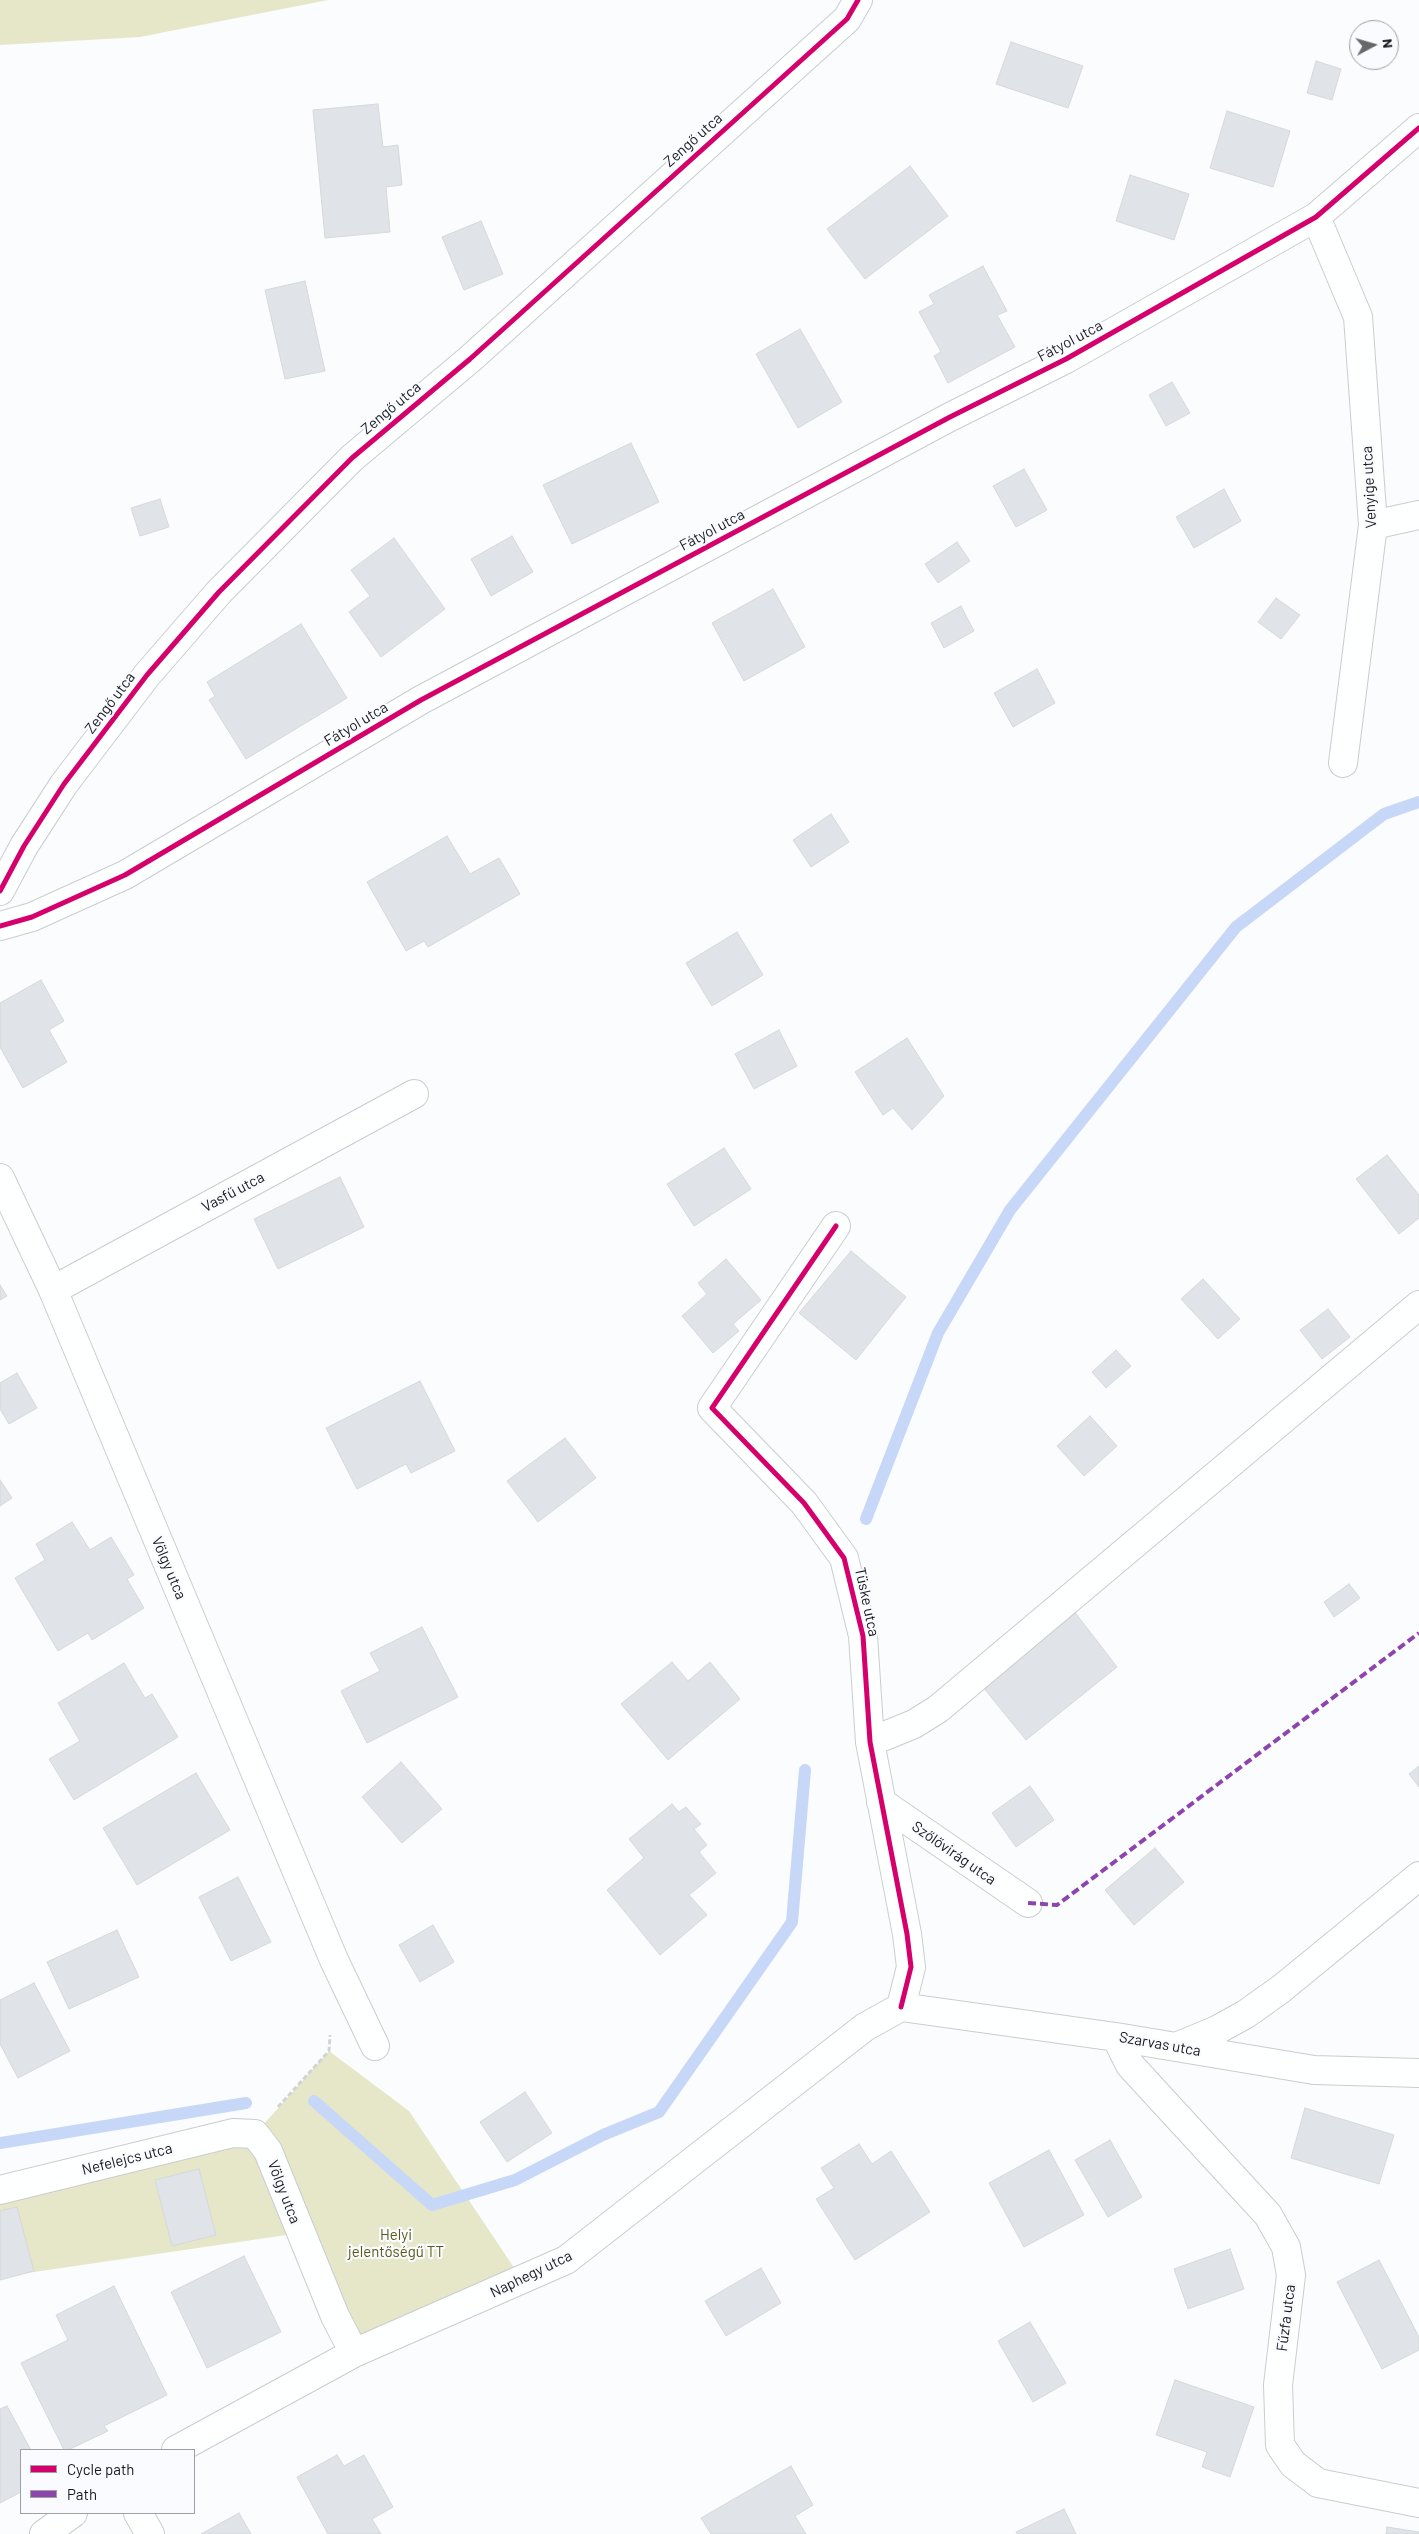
<!DOCTYPE html>
<html>
<head>
<meta charset="utf-8">
<style>
  body { margin:0 }
  #map { position:relative; width:1419px; height:2534px; overflow:hidden; background:#fafcfe; font-family:Barlow,sans-serif }
  canvas { display:block }
  .legend { position:absolute; left:20px; top:2449px; width:175px; height:65px; box-sizing:border-box; background:#f9fbff; border:1px solid #9ea0a4; margin:0; padding:6px 9px; list-style:none; font-size:15px; color:#16181b }
  .legend li { display:flex; align-items:center; gap:10px; height:25px }
  .legend b { width:25px; border:1px solid #9ea0a4 }
  .north { position:absolute; left:1349px; top:20px; width:50px; height:50px; box-sizing:border-box; background:#f9fbff; border:1px solid #9ea0a4; border-radius:50%; rotate:84deg; font-size:14px; font-weight:700; line-height:20px; text-align:center; color:#16181b }
  .north::after { content:''; display:block; margin:auto; width:18px; height:22px; background:#66686a; clip-path:polygon(50% 0,100% 100%,50% 72%,0 100%) }
</style>
</head>
<body>
<div id="map">
<canvas width="1419" height="2534"></canvas>
<ul class="legend">
<li><b style="height:6px;background:#d6006c"></b>Cycle path</li>
<li><b style="height:6px;background:#8e44ad"></b>Path</li>
</ul>
<div class="north">N</div>
</div>
<script>
const ctx = document.querySelector('canvas').getContext('2d');
ctx.lineJoin = 'round';
function paint(path, color) { ctx.fillStyle = color; ctx.fill(path, 'evenodd'); }
const poly = rows => new Path2D(rows.map(r => 'M' + r).join(''));
function trace(path, color, width, dash) { ctx.strokeStyle = color; ctx.lineWidth = width; ctx.lineCap = dash ? 'butt' : 'round'; ctx.setLineDash(dash || []); ctx.stroke(path); }
function label(font, color, halo, rows, align = 'center') {
  ctx.font = font + ' Barlow,sans-serif'; ctx.lineWidth = 4.5; ctx.setLineDash([]); ctx.textBaseline = 'middle'; ctx.strokeStyle = halo; ctx.fillStyle = color; for (const [text, x, y, turn = 0] of rows) {
    ctx.save(); ctx.translate(x, y); ctx.rotate((+turn || 0) * Math.PI / 180); ctx.textAlign = isNaN(turn) ? turn : align; if (halo) ctx.strokeText(text, 0, 0); ctx.fillText(text, 0, 0); ctx.restore();
  }
}
const green = poly([
  [0,0,328,0,140,37,0,45],
  [329,2051,409,2111,523,2281,354,2353,300,2233,0,2277,0,2190,255,2134]
]);
const stream = poly([
  [866,1519,938,1333,1010,1210,1236,927,1384,814,1419,802],
  [314,2101,432,2205,515,2180,603,2135,659,2112,792,1922,805,1770],
  [0,2143,246,2103]
]);
const building = poly([
  [1011,42,1083,66,1068,108,996,84,1011,42],
  [1316,61,1341,69,1332,100,1307,93,1316,61],
  [378,104,383,147,398,145,402,185,386,187,390,232,325,238,313,110,378,104],
  [1227,111,1290,131,1273,187,1210,168,1227,111],
  [910,166,948,216,865,279,827,229,910,166],
  [1130,175,1189,194,1174,240,1116,221,1130,175],
  [481,221,503,274,464,290,442,237,481,221],
  [983,266,1007,311,997,315,1015,347,948,383,934,356,941,352,919,312,934,304,929,295,983,266],
  [305,281,325,371,285,379,265,290,305,281],
  [800,329,842,402,798,428,756,354,800,329],
  [1172,382,1190,413,1166,426,1149,395,1172,382],
  [631,443,659,502,572,544,543,485,631,443],
  [1024,469,1047,510,1016,527,993,486,1024,469],
  [1224,489,1241,521,1194,548,1176,517,1224,489],
  [160,499,169,527,140,536,131,508,160,499],
  [512,536,533,572,491,596,471,559,512,536],
  [394,538,445,609,381,657,349,612,370,596,351,570,394,538],
  [957,542,970,561,938,583,925,564,957,542],
  [773,589,805,647,744,681,712,623,773,589],
  [1276,598,1300,615,1281,639,1258,622,1276,598],
  [961,606,974,631,944,648,931,623,961,606],
  [301,624,347,698,246,759,209,700,215,696,207,682,301,624],
  [1037,669,1055,703,1013,727,994,693,1037,669],
  [831,814,849,842,811,867,793,840,831,814],
  [447,836,470,874,499,858,520,894,428,947,424,941,406,951,367,882,447,836],
  [737,932,763,975,712,1006,686,963,737,932],
  [41,980,64,1021,49,1030,67,1062,23,1088,0,1047,0,1003,41,980],
  [779,1030,797,1066,754,1089,735,1054,779,1030],
  [907,1038,944,1096,912,1130,893,1108,883,1115,855,1072,907,1038],
  [724,1148,751,1189,694,1226,667,1184,724,1148],
  [1387,1155,1419,1195,1419,1218,1399,1234,1356,1179,1387,1155],
  [340,1177,364,1227,278,1269,254,1219,340,1177],
  [851,1251,906,1297,856,1360,799,1313,851,1251],
  [726,1259,761,1300,733,1324,739,1331,713,1353,682,1316,707,1294,698,1283,726,1259],
  [1203,1279,1240,1319,1218,1339,1181,1299,1203,1279],
  [0,1285,7,1296,0,1300,0,1285],
  [1328,1309,1350,1337,1322,1359,1300,1330,1328,1309],
  [1116,1350,1131,1366,1106,1388,1092,1372,1116,1350],
  [17,1373,37,1408,9,1424,0,1409,0,1383,17,1373],
  [420,1381,455,1451,411,1473,406,1464,357,1489,326,1428,420,1381],
  [1090,1416,1117,1446,1084,1476,1057,1446,1090,1416],
  [565,1438,596,1478,538,1522,507,1481,565,1438],
  [0,1480,12,1498,0,1506,0,1480],
  [72,1522,90,1550,111,1537,134,1575,127,1579,144,1608,92,1640,88,1633,58,1651,15,1578,45,1560,36,1544,72,1522],
  [1349,1584,1360,1598,1334,1617,1324,1602,1349,1584],
  [1074,1611,1117,1667,1026,1740,982,1686,1074,1611],
  [422,1627,458,1697,367,1743,341,1691,380,1671,370,1653,422,1627],
  [672,1662,688,1681,710,1662,740,1699,668,1760,621,1704,672,1662],
  [124,1663,145,1698,152,1694,178,1737,74,1800,49,1759,80,1741,58,1703,124,1663],
  [401,1762,442,1809,402,1843,362,1797,401,1762],
  [1419,1766,1419,1787,1409,1774,1419,1766],
  [196,1773,230,1830,137,1885,103,1828,196,1773],
  [1030,1786,1054,1820,1016,1847,992,1813,1030,1786],
  [672,1804,679,1812,686,1807,701,1824,694,1829,707,1845,699,1852,716,1873,689,1895,707,1915,660,1955,607,1890,644,1858,629,1839,672,1804],
  [1155,1848,1184,1882,1134,1925,1105,1890,1155,1848],
  [238,1877,271,1942,231,1961,199,1897,238,1877],
  [433,1925,454,1962,420,1982,399,1945,433,1925],
  [117,1930,139,1977,69,2009,47,1962,117,1930],
  [34,1983,70,2051,18,2078,0,2044,0,2000,34,1983],
  [525,2092,552,2133,507,2162,480,2122,525,2092],
  [1305,2108,1394,2135,1379,2184,1291,2158,1305,2108],
  [1110,2140,1142,2197,1108,2217,1075,2160,1110,2140],
  [859,2144,872,2164,891,2151,930,2212,855,2260,816,2199,834,2188,821,2168,859,2144],
  [1049,2150,1084,2215,1024,2247,989,2183,1049,2150],
  [199,2169,216,2235,172,2246,155,2180,199,2169],
  [17,2207,34,2271,0,2280,0,2211,17,2207],
  [1230,2249,1244,2289,1188,2309,1174,2269,1230,2249],
  [244,2256,281,2332,207,2368,171,2292,244,2256],
  [1379,2260,1419,2337,1419,2350,1382,2369,1337,2282,1379,2260],
  [761,2268,781,2303,726,2336,705,2301,761,2268],
  [114,2286,167,2395,104,2426,108,2431,68,2450,64,2450,21,2363,68,2340,56,2315,114,2286],
  [1030,2322,1066,2383,1033,2402,998,2341,1030,2322],
  [1175,2380,1254,2407,1230,2477,1202,2467,1207,2452,1156,2435,1175,2380],
  [7,2406,31,2450,21,2450,21,2492,0,2503,0,2409,7,2406],
  [337,2455,344,2466,364,2455,393,2507,372,2519,381,2534,328,2534,297,2477,337,2455],
  [791,2466,813,2505,795,2516,806,2534,711,2534,701,2518,791,2466],
  [1064,2509,1076,2534,1017,2534,1016,2532,1064,2509],
  [239,2513,251,2534,201,2534,239,2513],
  [1387,2527,1419,2532,1419,2534,1386,2534,1387,2527]
]);
const path = poly([
  [278,2107,329,2051,330,2035]
]);
const minor = poly([
  [1316,217,1358,317,1373,525,1343,763],
  [1373,525,1419,515],
  [0,891,24,846,64,784,147,675,219,592,352,458,470,359,847,19,858,0],
  [0,926,32,917,125,875,421,700,950,417,1066,359,1316,217,1419,128],
  [0,1178,53,1290,334,1960,375,2046],
  [836,1226,712,1408,804,1503,844,1558,863,1636,870,1742,907,1934,911,1967,901,2007],
  [53,1290,414,1094],
  [870,1742,914,1724,938,1709,1419,1305],
  [881,1802,1028,1903],
  [901,2007,1116,2037,1314,2070,1419,2073],
  [1116,2037,1130,2065,1268,2215,1286,2247,1291,2275,1278,2385,1280,2445,1293,2464,1318,2483,1419,2503],
  [1176,2047,1217,2030,1246,2014,1281,1989,1419,1876],
  [0,2190,233,2133,255,2134,268,2151,335,2316,354,2353],
  [176,2450,354,2353,566,2260,865,2027,901,2007],
  [138,2513,150,2534],
  [44,2534,73,2513]
]);
const quiet = poly([
  [1028,1903,1057,1905,1419,1633]
]);
const cycleway = poly([
  [0,891,24,846,64,784,147,675,219,592,352,458,470,359,847,19,858,0],
  [0,926,32,917,125,875,421,700,950,417,1066,359,1316,217,1419,128],
  [836,1226,712,1408,804,1503,844,1558,863,1636,870,1742,907,1934,911,1967,901,2007]
]);
const streetNames = [
  ["Zengő utca",693,140,-42],
  ["Fátyol utca",1070,341,-28],
  ["Zengő utca",391,408,-40],
  ["Venyige utca",1369,487,-93],
  ["Fátyol utca",712,530,-28],
  ["Zengő utca",110,703,-53],
  ["Fátyol utca",356,724,-31],
  ["Vasfű utca",233,1192,-28],
  ["Völgy utca",169,1568,67],
  ["Tüske utca",867,1602,78],
  ["Szőlővirág utca",954,1853,35],
  ["Szarvas utca",1160,2044,10],
  ["Nefelejcs utca",127,2159,-14],
  ["Völgy utca",284,2192,69],
  ["Naphegy utca",531,2274,-26],
  ["Fűzfa utca",1286,2318,-83]
];
const parkNames = [
  ["Helyi",396,2235],
  ["jelentőségű TT",396,2252]
];
paint(green, '#e6e7c9');
trace(stream, '#c7d7f8', 12);
paint(building, '#e0e3e7');
trace(building, '#d6d8da', 1);
trace(minor, '#cbcccf', 30);
trace(path, '#d3d3d4', 3, [5, 2.5]);
trace(minor, '#feffff', 28);
trace(quiet, '#8e44ad', 4, [8, 4]);
trace(cycleway, '#d6006c', 5);
label('15px', '#16181b', '#f9fbff', streetNames);
label('15px', '#5a5a15', '#f9fbff', parkNames);
</script>
</body>
</html>
